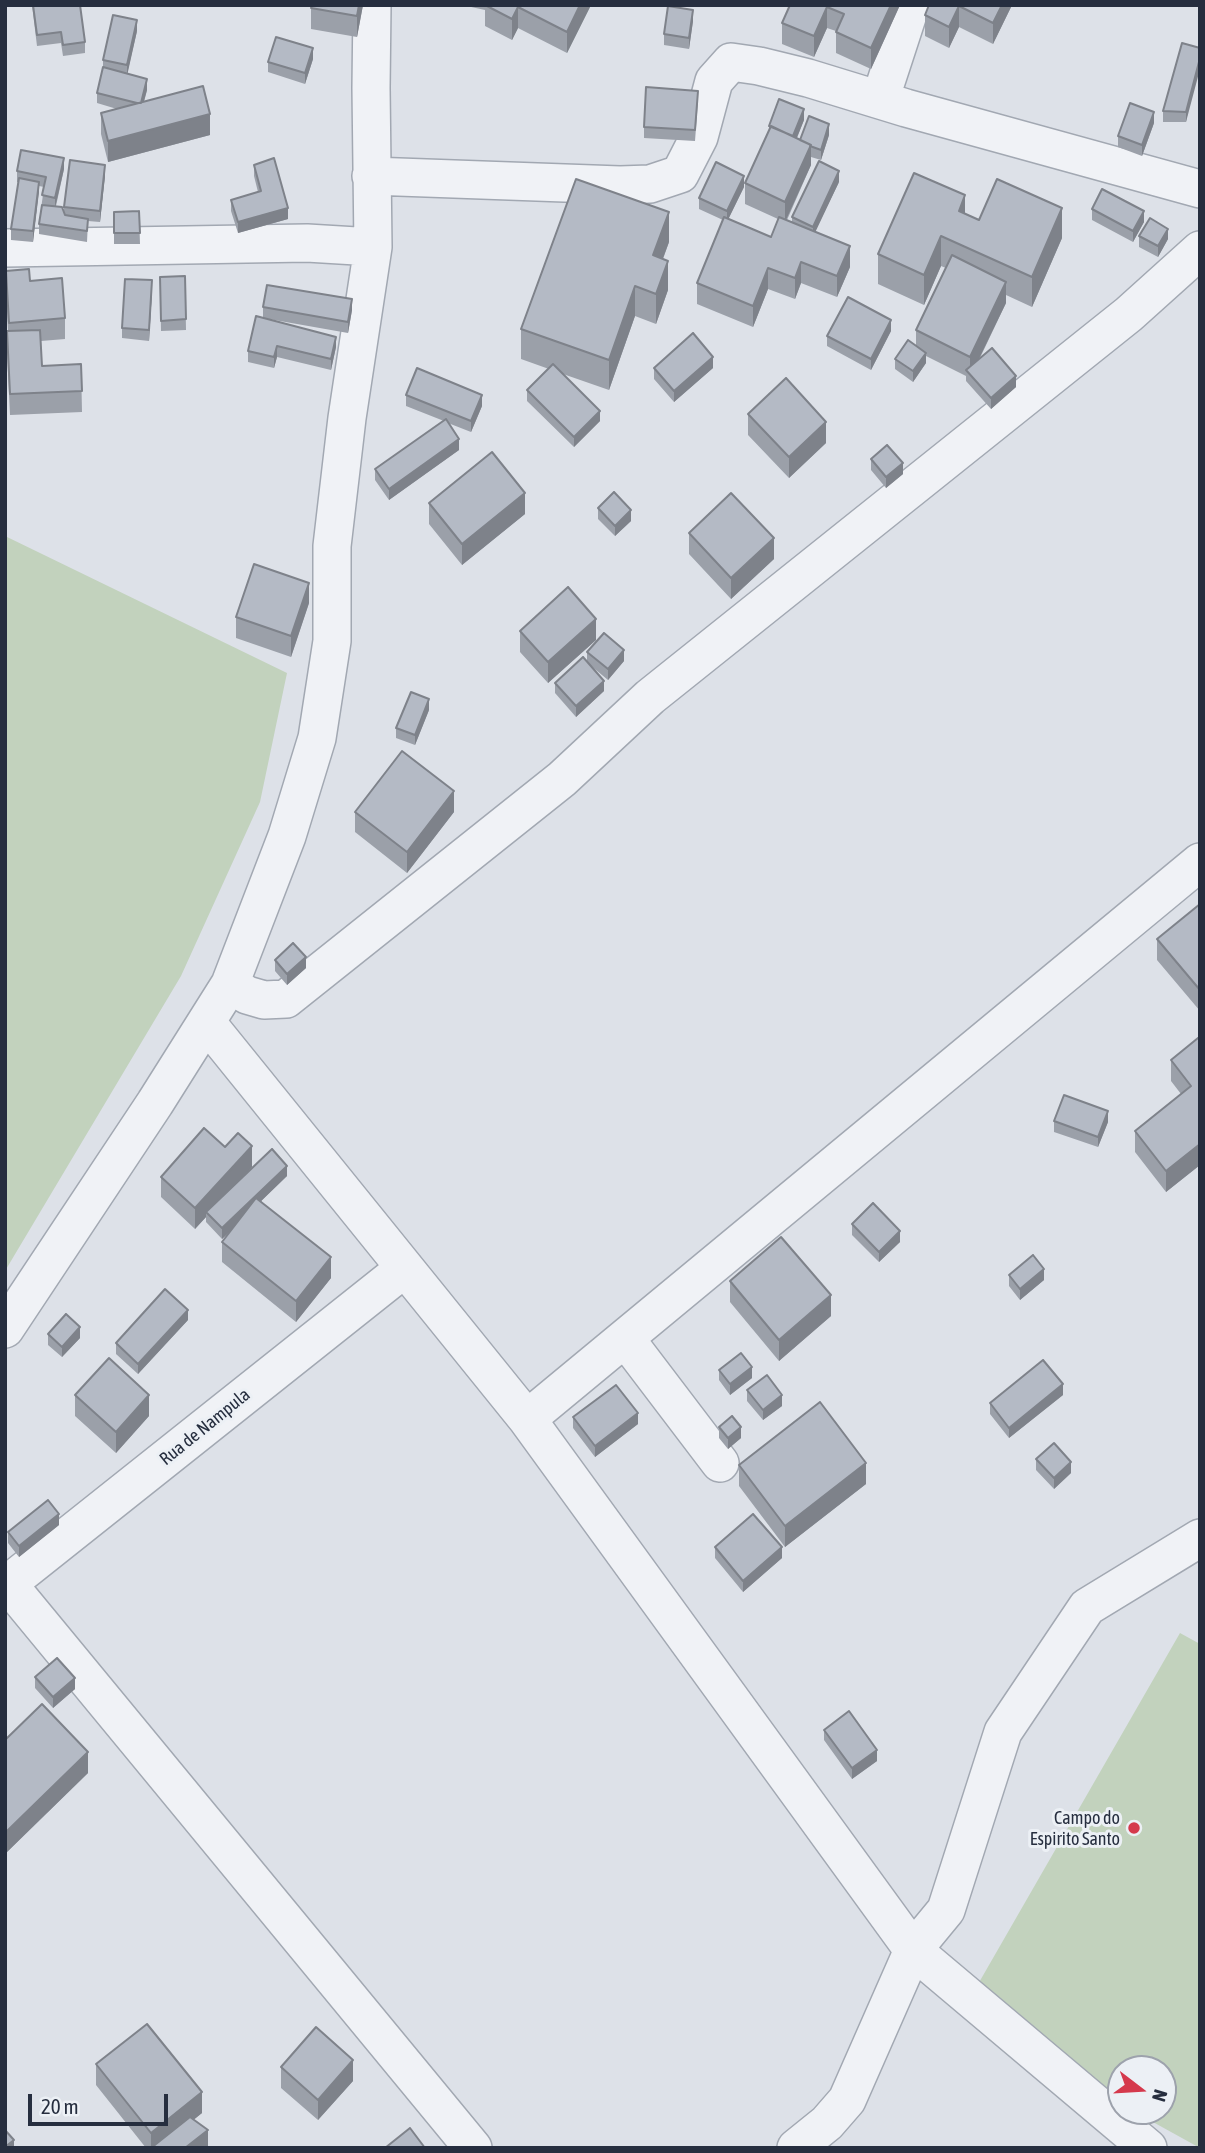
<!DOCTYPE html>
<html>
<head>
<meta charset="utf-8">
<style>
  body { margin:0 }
  #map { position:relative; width:1205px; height:2153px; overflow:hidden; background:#dde1e8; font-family:"Asap Condensed",sans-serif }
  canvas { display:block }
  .frame { position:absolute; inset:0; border:7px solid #262e3f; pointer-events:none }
  .north { position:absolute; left:1107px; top:2055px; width:70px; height:70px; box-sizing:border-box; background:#ecf0f5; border:2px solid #9da2ac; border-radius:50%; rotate:107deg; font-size:19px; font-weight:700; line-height:28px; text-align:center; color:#262e3f }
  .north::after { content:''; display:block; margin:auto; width:24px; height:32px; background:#d5394c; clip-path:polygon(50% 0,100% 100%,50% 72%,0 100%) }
  .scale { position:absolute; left:28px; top:2094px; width:140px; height:32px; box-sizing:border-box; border:4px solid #262e3f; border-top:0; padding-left:9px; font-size:21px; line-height:24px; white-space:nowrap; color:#262e3f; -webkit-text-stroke:5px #ecf0f5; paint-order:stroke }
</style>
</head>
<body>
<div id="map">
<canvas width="1205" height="2153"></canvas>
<div class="frame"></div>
<div class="north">N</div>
<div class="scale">20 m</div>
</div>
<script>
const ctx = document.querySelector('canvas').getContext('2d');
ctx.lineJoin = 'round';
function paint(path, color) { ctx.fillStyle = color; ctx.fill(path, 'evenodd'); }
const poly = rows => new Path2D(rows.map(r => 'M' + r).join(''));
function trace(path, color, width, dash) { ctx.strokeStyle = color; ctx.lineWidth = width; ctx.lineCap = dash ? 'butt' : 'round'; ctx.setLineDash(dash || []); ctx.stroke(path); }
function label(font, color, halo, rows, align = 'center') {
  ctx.font = font + ' "Asap Condensed",sans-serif'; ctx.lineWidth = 6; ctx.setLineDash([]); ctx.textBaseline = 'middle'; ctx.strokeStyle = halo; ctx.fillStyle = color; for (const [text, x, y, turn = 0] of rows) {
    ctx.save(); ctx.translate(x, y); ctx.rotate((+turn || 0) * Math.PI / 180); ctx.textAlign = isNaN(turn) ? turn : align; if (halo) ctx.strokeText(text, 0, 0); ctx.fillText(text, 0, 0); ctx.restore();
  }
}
const green = poly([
  [5,536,287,673,260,802,181,976,5,1271],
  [1180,1633,1200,1644,1200,2148,1133,2111,1163,2111,1163,2069,1121,2069,1121,2104,962,2012]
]);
const minor = poly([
  [880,100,911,5],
  [371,176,620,185,650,184,680,174,699,137,714,81,731,62,759,66,808,78,906,108,1200,189],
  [5,248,307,243,373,247],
  [230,984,247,995,264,1000,286,999,562,779,650,697,1129,314,1200,250],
  [207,1023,527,1419,913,1950,1148,2148],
  [5,1329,155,1103,230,984,287,836,317,738,332,641,332,546,347,418,373,247,371,88,372,5],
  [625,1338,720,1463],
  [527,1419,1200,862],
  [8,1584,473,2148],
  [5,1586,405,1268],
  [796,2148,827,2123,847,2100,913,1950,946,1910,1003,1732,1087,1607,1200,1538]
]);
const wall = poly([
  [32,5,85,42,85,53,63,56,61,43,37,46],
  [363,5,357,37,311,29,311,8],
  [462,5,591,5,567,53,518,28,512,40,485,26,485,10],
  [790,5,900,5,871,69,836,53,836,31,827,28,814,57,782,44,782,23],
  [929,5,1012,5,993,44,959,27,949,48,925,36,925,15],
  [693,21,689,49,664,45,664,34],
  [137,31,127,74,147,90,144,102,210,135,108,162,101,134,101,113,117,109,97,103,97,93,103,70,103,60],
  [1200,48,1186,122,1163,122,1163,111],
  [313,59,305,84,268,72,268,62],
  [698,101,695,141,644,138,644,127],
  [804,120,797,138,800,140,829,135,821,160,811,157,811,165,787,220,792,222,792,217,839,182,815,231,850,267,837,297,801,283,795,299,768,289,753,327,697,304,697,283,723,220,699,209,699,198,744,187,728,219,771,237,778,219,745,204,745,183,769,131,769,126],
  [1154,123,1142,156,1118,147,1118,136],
  [254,165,288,219,238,233,231,211,231,200,258,192,254,176],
  [64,169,56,206,64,213,64,207,105,176,100,222,88,221,87,242,39,234,39,224,44,187,39,186,33,242,11,240,11,229,18,182,17,182,17,171],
  [1092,209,1144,222,1133,242,1092,220],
  [139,211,140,244,114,244,114,212],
  [965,214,979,220,1062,238,1032,307,1006,295,1006,303,979,360,1016,387,991,409,966,381,966,376,926,356,926,363,913,382,895,369,895,359,916,345,916,330,946,268,941,266,924,305,878,284,878,254],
  [1139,236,1168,239,1158,257,1139,247],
  [669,242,663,259,668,290,656,324,635,316,609,390,563,374,600,421,574,447,527,401,527,390,549,369,521,359,521,329],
  [6,271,30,281,65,318,65,339,41,341,42,366,81,364,82,412,10,415,7,352,7,331,8,331,6,292],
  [185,276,186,330,161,331,160,277],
  [152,291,149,341,122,338,122,328],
  [263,307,352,310,348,333,263,318],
  [256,316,336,347,331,370,277,357,274,368,248,362,248,351],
  [891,331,871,370,827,346,827,336],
  [654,368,713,368,674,402,654,379],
  [406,395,482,406,471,432,448,423,459,450,389,500,375,480,375,469,444,421,406,406],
  [748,414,826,443,789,478,748,435],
  [871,459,903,474,886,488,871,470],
  [429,503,525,514,462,565,429,524],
  [598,508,631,521,615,536,598,519],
  [689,533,774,559,731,599,689,554],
  [309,603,291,657,236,638,236,617],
  [520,631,596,640,548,683,520,652],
  [587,652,624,661,608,680,590,665,604,691,576,717,555,693,555,683,587,662],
  [429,710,415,745,396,738,396,728],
  [355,812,454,812,407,873,355,832],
  [1200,904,1200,1011,1157,960,1157,939],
  [275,960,306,968,287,985,275,971],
  [1200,1041,1200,1165,1166,1192,1135,1152,1135,1131,1181,1094,1171,1081,1171,1060],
  [1054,1121,1108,1122,1098,1147,1054,1132],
  [225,1147,252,1167,243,1177,287,1176,261,1201,331,1278,296,1322,222,1262,222,1242,228,1234,222,1239,206,1222,206,1217,195,1229,161,1197,161,1177],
  [852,1224,900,1242,879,1262,852,1235],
  [1009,1275,1044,1280,1020,1300,1009,1286],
  [730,1281,831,1316,779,1361,730,1302],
  [188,1320,138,1374,116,1354,116,1343],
  [48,1334,80,1338,62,1357,48,1345],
  [719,1370,752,1378,730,1395,719,1380],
  [747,1390,782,1406,763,1420,747,1401],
  [75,1395,149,1416,116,1453,75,1416],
  [1063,1395,1009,1438,990,1414,990,1403],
  [573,1417,638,1424,595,1457,573,1428],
  [719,1427,741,1438,728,1449,719,1438],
  [1036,1459,1071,1473,1054,1489,1036,1470],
  [739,1465,866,1484,785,1547,739,1486],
  [59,1525,19,1557,8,1543,8,1532],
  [715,1547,782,1558,743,1592,715,1558],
  [35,1677,75,1689,53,1708,35,1688],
  [824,1730,877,1761,852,1779,824,1740],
  [5,1740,88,1773,7,1852,5,1849],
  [96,2064,202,2113,193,2120,208,2148,146,2148,96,2085],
  [281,2067,353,2081,318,2120,281,2088]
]);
const shadedWall = poly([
  [359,5,363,5,357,37,357,16],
  [580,5,591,5,567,53,567,32],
  [891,5,900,5,871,69,871,48],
  [1002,5,1012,5,993,44,993,23],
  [959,6,959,27,949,48,949,27],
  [518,7,518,28,512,40,512,19],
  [827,7,827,28,814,57,814,36],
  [693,10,693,21,689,49,689,38],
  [137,20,137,31,127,76,127,65],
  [313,48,313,59,305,84,305,73],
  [1200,58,1200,69,1186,122,1186,112],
  [147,79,147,90,140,115,140,104],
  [804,109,804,120,793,147,793,136],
  [1154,112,1154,123,1142,156,1142,145],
  [210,114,210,135,108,162,108,141],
  [829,124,829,135,821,160,821,150],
  [811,145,811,165,785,222,785,202],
  [64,158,64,169,55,208,55,198],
  [105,165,105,176,100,222,100,211],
  [839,171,839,182,813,237,813,227],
  [744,176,744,187,727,222,727,211],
  [39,182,39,192,33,242,33,231],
  [965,195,965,225,959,211],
  [288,208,288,219,238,233,238,222],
  [1062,208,1062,238,1032,307,1032,277],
  [1144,211,1144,222,1133,242,1133,231],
  [669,212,669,242,653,285,653,255],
  [1168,229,1168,239,1158,257,1158,246],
  [941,236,941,266,924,305,924,275],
  [850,246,850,267,837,297,837,276],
  [668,261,668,290,656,324,656,294],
  [801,262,801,283,795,299,795,278],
  [768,268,768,289,753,327,753,306],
  [152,280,152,291,149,341,149,330],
  [1006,282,1006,303,971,375,970,374,970,357],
  [635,286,635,316,609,390,609,360],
  [352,299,352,310,348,333,348,322],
  [891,320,891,331,871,370,871,359],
  [336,337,336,347,331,370,331,359],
  [277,346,277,357,274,368,274,357],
  [926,353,926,363,913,382,913,371],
  [713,357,713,368,674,402,674,391],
  [1016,376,1016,387,991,409,991,398],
  [482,395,482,406,471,432,471,421],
  [600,411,600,421,574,447,574,437],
  [826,422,826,443,789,478,789,457],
  [459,439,459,450,389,500,389,489],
  [903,463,903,474,886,488,886,477],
  [7,465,7,476,5,479,5,469],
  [525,493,525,514,462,565,462,544],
  [631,510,631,521,615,536,615,526],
  [774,538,774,559,731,599,731,578],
  [309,583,309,603,291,657,291,636],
  [596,619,596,640,548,683,548,662],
  [624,650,624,661,608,680,608,669],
  [604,681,604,691,576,717,576,706],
  [429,699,429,710,415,745,415,735],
  [454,791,454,812,407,873,407,852],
  [306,957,306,968,287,985,287,974],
  [1108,1111,1108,1122,1098,1147,1098,1137],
  [1200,1144,1200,1165,1166,1192,1166,1171],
  [252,1146,252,1167,209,1214,206,1212,206,1217,195,1229,195,1208],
  [287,1166,287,1176,222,1239,222,1228],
  [900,1231,900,1242,879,1262,879,1252],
  [331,1257,331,1278,296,1322,296,1301],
  [1044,1269,1044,1280,1020,1300,1020,1289],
  [831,1295,831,1316,779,1361,779,1340],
  [188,1310,188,1320,138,1374,138,1364],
  [80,1327,80,1338,62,1357,62,1347],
  [752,1367,752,1378,730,1395,730,1384],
  [1063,1384,1063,1395,1009,1438,1009,1428],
  [149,1395,149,1416,116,1453,116,1432],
  [782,1395,782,1406,763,1420,763,1410],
  [638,1413,638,1424,595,1457,595,1446],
  [741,1427,741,1438,728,1449,728,1438],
  [1071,1462,1071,1473,1054,1489,1054,1478],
  [866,1463,866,1484,785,1547,785,1526],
  [59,1514,59,1525,19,1557,19,1546],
  [782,1547,782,1558,743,1592,743,1581],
  [75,1678,75,1689,53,1708,53,1697],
  [877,1750,877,1761,852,1779,852,1768],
  [88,1752,88,1773,7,1852,7,1831],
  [7,1886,7,1907,5,1908,5,1887],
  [353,2060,353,2081,318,2120,318,2100],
  [202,2092,202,2113,159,2148,151,2148,151,2133],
  [208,2130,208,2148,185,2148],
  [14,2140,14,2148,5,2148]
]);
const building = poly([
  [33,5,80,5,85,42,63,45,61,32,37,35,33,5],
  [312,5,359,5,357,16,311,8,312,5],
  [485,5,580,5,567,32,518,7,512,19,485,5],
  [790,5,891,5,871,48,836,32,844,14,827,7,814,36,782,23,790,5],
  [929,5,1002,5,993,23,959,6,949,27,925,15,929,5],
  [668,6,693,10,689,38,664,34,668,6],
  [113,15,137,20,127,65,103,60,113,15],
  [276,37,313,48,305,73,268,62,276,37],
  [1182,43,1200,48,1200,58,1186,112,1163,111,1182,43],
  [103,67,147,79,141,103,137,103,97,93,103,67],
  [203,86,210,114,108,141,101,113,203,86],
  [646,87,698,91,695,130,644,127,646,87],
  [779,99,804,109,793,136,769,126,779,99],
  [1130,103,1154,112,1142,145,1118,136,1130,103],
  [809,116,829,124,821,150,810,146,811,145,800,140,809,116],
  [771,126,811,145,785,202,745,183,771,126],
  [21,150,64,158,55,198,42,195,46,177,17,171,21,150],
  [274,158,288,208,238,222,231,200,261,191,254,165,274,158],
  [70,160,105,165,100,211,64,207,70,160],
  [819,161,839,171,813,227,792,217,819,161],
  [716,162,744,176,727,211,699,198,716,162],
  [914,173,965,195,959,211,979,220,997,179,1062,208,1032,277,941,236,924,275,878,254,914,173],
  [19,178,39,182,33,231,11,229,19,178],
  [576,179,669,212,653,255,668,261,656,294,635,286,609,360,521,329,576,179],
  [1102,189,1144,211,1133,231,1092,209,1102,189],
  [42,205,62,207,65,215,88,219,87,231,39,224,42,205],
  [139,211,140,233,114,233,114,212,139,211],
  [724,217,771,237,779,217,850,246,837,276,801,262,795,278,768,268,753,306,697,283,724,217],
  [1150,218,1168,229,1158,246,1139,236,1150,218],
  [952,255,1006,282,970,357,916,330,952,255],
  [29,269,30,281,62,278,65,318,9,323,6,271,29,269],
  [185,276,186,319,161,321,160,277,185,276],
  [125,279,152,280,149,330,122,328,125,279],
  [267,285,352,299,348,322,263,307,267,285],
  [848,297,891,320,871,359,827,336,848,297],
  [256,316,336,337,331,359,277,346,274,357,248,351,256,316],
  [40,330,42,366,81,364,82,391,10,394,7,331,40,330],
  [693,333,713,357,674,391,654,368,693,333],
  [908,340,926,353,913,371,895,359,908,340],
  [992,348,1016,376,991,398,966,370,992,348],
  [553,364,600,411,574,437,527,390,553,364],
  [417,368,482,395,471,421,406,395,417,368],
  [786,378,826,422,789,457,748,414,786,378],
  [446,419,459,439,389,489,375,469,446,419],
  [887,445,903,463,886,477,871,459,887,445],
  [492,452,525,493,462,544,429,503,492,452],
  [614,492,631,510,615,526,598,508,614,492],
  [731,493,774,538,731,578,689,533,731,493],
  [254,564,309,583,291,636,236,617,254,564],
  [568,587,596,619,548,662,520,631,568,587],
  [604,633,624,650,608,669,587,652,604,633],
  [583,657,604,681,576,706,555,683,583,657],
  [411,692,429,699,415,735,396,728,411,692],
  [402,751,454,791,407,852,355,812,402,751],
  [1200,904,1200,990,1157,939,1200,904],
  [293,943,306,957,287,974,275,960,293,943],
  [1198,1038,1200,1041,1200,1144,1166,1171,1135,1131,1191,1086,1171,1060,1198,1038],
  [1064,1095,1108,1111,1098,1137,1054,1121,1064,1095],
  [204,1128,225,1147,238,1133,252,1146,195,1208,161,1177,204,1128],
  [272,1149,287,1166,222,1228,206,1212,272,1149],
  [256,1198,331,1257,296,1301,222,1242,256,1198],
  [873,1203,900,1231,879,1252,852,1224,873,1203],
  [781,1237,831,1295,779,1340,730,1281,781,1237],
  [1033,1255,1044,1269,1020,1289,1009,1275,1033,1255],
  [165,1289,188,1310,138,1364,116,1343,165,1289],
  [66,1314,80,1327,62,1347,48,1334,66,1314],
  [741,1353,752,1367,730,1384,719,1370,741,1353],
  [109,1358,149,1395,116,1432,75,1395,109,1358],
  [1043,1360,1063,1384,1009,1428,990,1403,1043,1360],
  [767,1375,782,1395,763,1410,747,1390,767,1375],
  [616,1385,638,1413,595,1446,573,1417,616,1385],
  [820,1402,866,1463,785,1526,739,1465,820,1402],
  [732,1416,741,1427,728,1438,719,1427,732,1416],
  [1054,1443,1071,1462,1054,1478,1036,1459,1054,1443],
  [48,1500,59,1514,19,1546,8,1532,48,1500],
  [753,1514,782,1547,743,1581,715,1547,753,1514],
  [57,1658,75,1678,53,1697,35,1677,57,1658],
  [42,1704,88,1752,7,1831,5,1829,5,1740,42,1704],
  [849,1711,877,1750,852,1768,824,1730,849,1711],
  [147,2024,202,2092,151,2133,96,2064,147,2024],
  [316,2027,353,2060,318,2100,281,2067,316,2027],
  [190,2117,208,2130,185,2148,151,2148,190,2117],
  [410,2128,425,2148,385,2148,410,2128],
  [5,2130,14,2140,5,2147,5,2130]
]);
const markers = [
  [1134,1828,7,"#d5394c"]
];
const streetNames = [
  ["Rua de Nampula",205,1427,-39]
];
const poiNames = [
  ["Campo do",1120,1818],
  ["Espirito Santo",1120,1839]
];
paint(green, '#c2d2bd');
trace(minor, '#a2a8b2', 40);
trace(minor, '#f0f2f6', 37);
paint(wall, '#9ba0a9');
paint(shadedWall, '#7e828a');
paint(building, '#b4bac5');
trace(building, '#7e828a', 2);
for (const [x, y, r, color] of markers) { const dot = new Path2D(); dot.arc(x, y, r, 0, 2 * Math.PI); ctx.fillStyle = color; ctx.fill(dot); trace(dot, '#ecf0f5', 2.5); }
label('18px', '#262e3f', '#ecf0f5', streetNames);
label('18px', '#262e3f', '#ecf0f5', poiNames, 'right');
</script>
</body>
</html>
